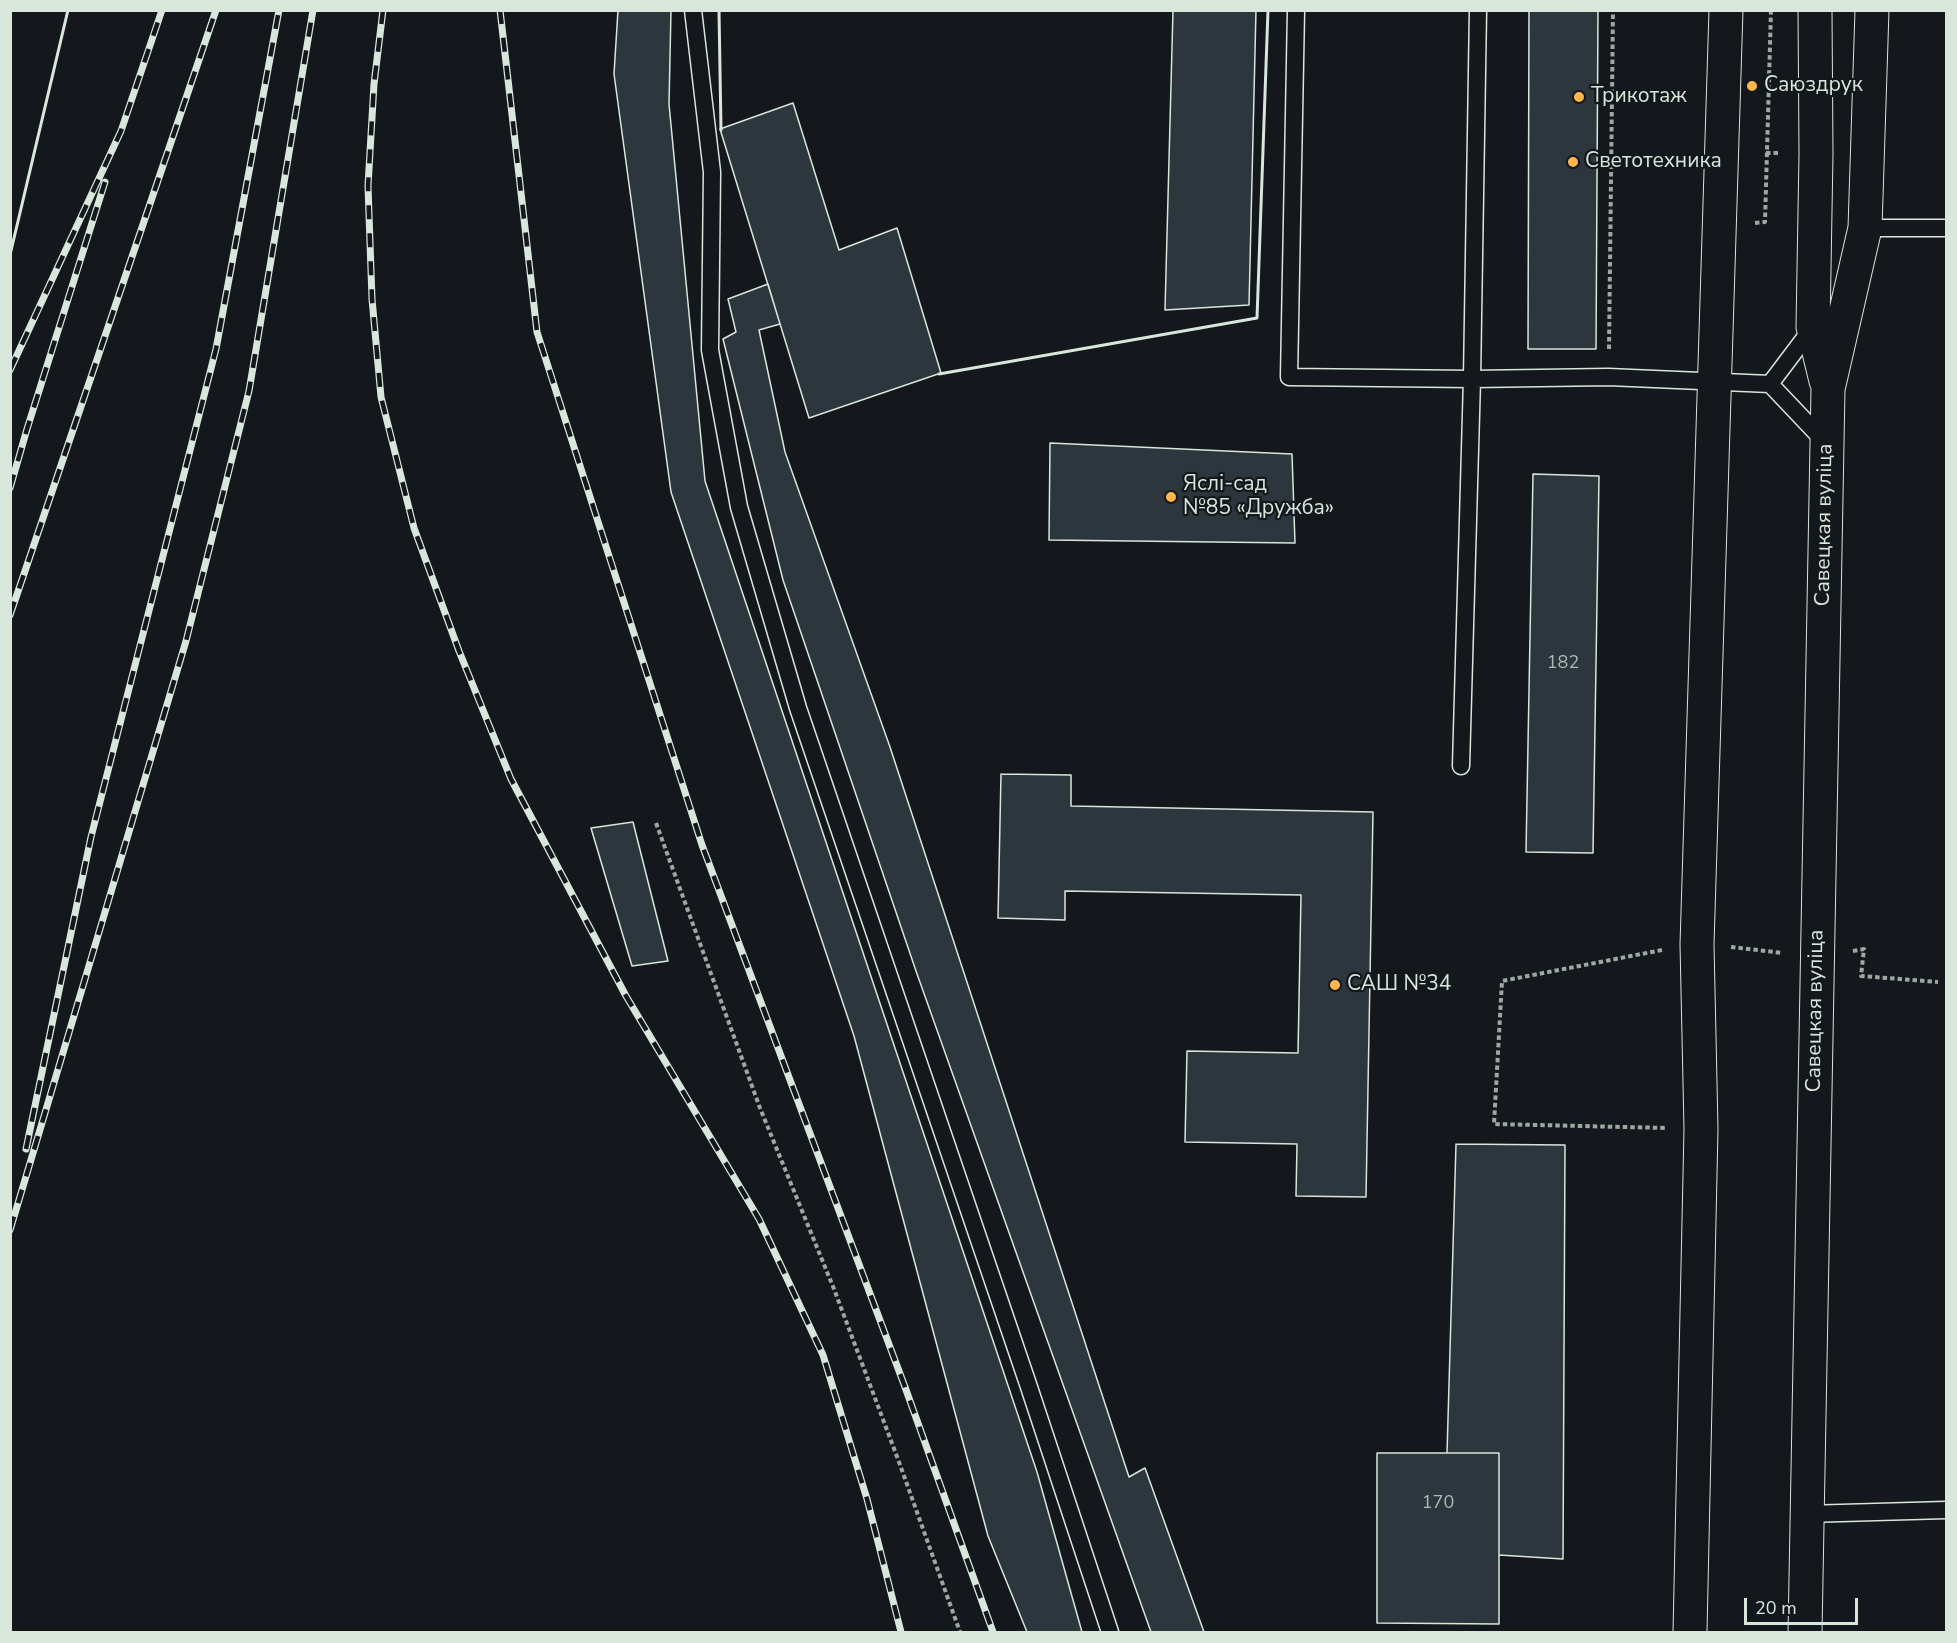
<!DOCTYPE html>
<html>
<head>
<meta charset="utf-8">
<style>
  body { margin:0 }
  #map { position:relative; width:1957px; height:1643px; overflow:hidden; background:#14181c; font-family:"Nunito Sans",sans-serif }
  canvas { display:block }
  .frame { position:absolute; inset:0; border:12px solid #d8e6dc; pointer-events:none }
  .scale { position:absolute; left:1744px; top:1598px; width:114px; height:27px; box-sizing:border-box; border:3px solid #d8e6dc; border-top:0; padding-left:8px; font-size:18px; line-height:21px; white-space:nowrap; color:#d8e6dc; -webkit-text-stroke:4px #14181c; paint-order:stroke }
</style>
</head>
<body>
<div id="map">
<canvas width="1957" height="1643"></canvas>
<div class="frame"></div>
<div class="scale">20 m</div>
</div>
<script>
const ctx = document.querySelector('canvas').getContext('2d');
ctx.lineJoin = 'round';
function paint(path, color) { ctx.fillStyle = color; ctx.fill(path, 'evenodd'); }
const poly = rows => new Path2D(rows.map(r => 'M' + r).join(''));
function trace(path, color, width, dash) { ctx.strokeStyle = color; ctx.lineWidth = width; ctx.lineCap = dash ? 'butt' : 'round'; ctx.setLineDash(dash || []); ctx.stroke(path); }
function label(font, color, halo, rows, align = 'center') {
  ctx.font = font + ' "Nunito Sans",sans-serif'; ctx.lineWidth = 4.5; ctx.setLineDash([]); ctx.textBaseline = 'middle'; ctx.strokeStyle = halo; ctx.fillStyle = color; for (const [text, x, y, turn = 0] of rows) {
    ctx.save(); ctx.translate(x, y); ctx.rotate((+turn || 0) * Math.PI / 180); ctx.textAlign = isNaN(turn) ? turn : align; if (halo) ctx.strokeText(text, 0, 0); ctx.fillText(text, 0, 0); ctx.restore();
  }
}
const building = poly([
  [618,10,671,10,669,104,705,481,1037,1472,1082,1632,1027,1632,988,1536,854,1036,671,492,614,74,618,10],
  [1173,10,1256,10,1249,305,1165,310,1173,10],
  [1529,10,1598,10,1596,349,1528,349,1529,10],
  [793,103,839,250,897,228,941,373,809,418,720,129,793,103],
  [768,284,780,324,759,330,785,452,890,747,1129,1477,1145,1468,1204,1632,1151,1632,916,971,783,580,723,339,736,332,728,299,768,284],
  [1050,443,1292,454,1295,543,1049,540,1050,443],
  [1533,474,1599,476,1593,853,1526,852,1533,474],
  [1001,774,1071,775,1071,806,1373,812,1366,1197,1296,1196,1297,1144,1185,1142,1187,1051,1298,1053,1301,895,1065,891,1065,920,998,918,1001,774],
  [633,822,668,961,632,966,591,828,633,822],
  [1456,1144,1565,1145,1563,1559,1499,1555,1499,1453,1447,1453,1456,1144],
  [1377,1453,1499,1453,1499,1624,1377,1623,1377,1453]
]);
const path = poly([
  [1766,153,1780,153],
  [1755,223,1765,222,1771,10],
  [1609,349,1613,10],
  [656,823,760,1108,834,1289,899,1462,960,1632],
  [1731,947,1783,953],
  [1662,950,1502,981,1494,1124,1667,1128],
  [1853,951,1864,949,1861,976,1938,982]
]);
const lane = poly([
  [693,10,712,172,710,350,739,507,798,708,1028,1384,1110,1632],
  [1296,10,1289,377,1472,379,1461,766],
  [1478,10,1472,379,1608,377,1770,384,1826,443],
  [1865,228,1946,228],
  [1770,384,1813,327],
  [1806,1514,1946,1510]
]);
const street = poly([
  [1690,1632,1701,1129,1697,944,1726,10]
]);
const primary = poly([
  [1815,10,1816,154,1813,327,1826,381],
  [1805,1632,1828,389,1865,228,1872,10]
]);
const rail = poly([
  [383,10,374,84,368,186,372,299,381,397,414,528,459,651,511,779,626,996,759,1219,823,1355,867,1499,901,1632],
  [500,10,537,332,702,845,905,1387,993,1632],
  [10,370,121,131,162,10],
  [10,488,27,429,105,182],
  [10,615,216,10],
  [26,1149,91,837,216,349,279,10],
  [10,1230,186,641,249,391,313,10]
]);
const fence = poly([
  [10,255,68,10]
]);
const wall = poly([
  [719,10,721,130],
  [10,255,68,10],
  [939,374,1257,318,1268,10]
]);
const markers = [
  [1752,86,6,"#ffb74d"],
  [1579,97,6,"#ffb74d"],
  [1573,162,6,"#ffb74d"],
  [1171,497,6,"#ffb74d"],
  [1335,985,6,"#ffb74d"]
];
const numberNames = [
  ["182",1563,664],
  ["170",1438,1504]
];
const poiNames = [
  ["Саюздрук",1764,86],
  ["Трикотаж",1591,97],
  ["Светотехника",1585,162],
  ["Яслі-сад",1183,485],
  ["№85 «Дружба»",1183,509],
  ["САШ №34",1347,985]
];
const streetNames = [
  ["Савецкая вуліца",1825,525,-89],
  ["Савецкая вуліца",1816,1011,-89]
];
paint(building, '#2c363c');
trace(building, '#d8e6dc', 1.5);
trace(lane, '#d8e6dc', 19);
trace(street, '#d8e6dc', 35);
trace(primary, '#d8e6dc', 35);
trace(path, '#9da8a2', 4, [4.5, 3]);
trace(lane, '#14181c', 16);
trace(street, '#14181c', 33);
trace(primary, '#14181c', 33);
trace(rail, '#d8e6dc', 7);
trace(rail, '#14181c', 4.5, [14]);
trace(fence, '#d8e6dc', 1.5, [8, 3]);
trace(wall, '#d8e6dc', 3);
for (const [x, y, r, color] of markers) { const dot = new Path2D(); dot.arc(x, y, r, 0, 2 * Math.PI); ctx.fillStyle = color; ctx.fill(dot); trace(dot, '#14181c', 2); }
label('18px', '#adbab4', null, numberNames);
label('21px', '#d8e6dc', '#14181c', poiNames, 'left');
label('21px', '#d8e6dc', '#14181c', streetNames);
</script>
</body>
</html>
